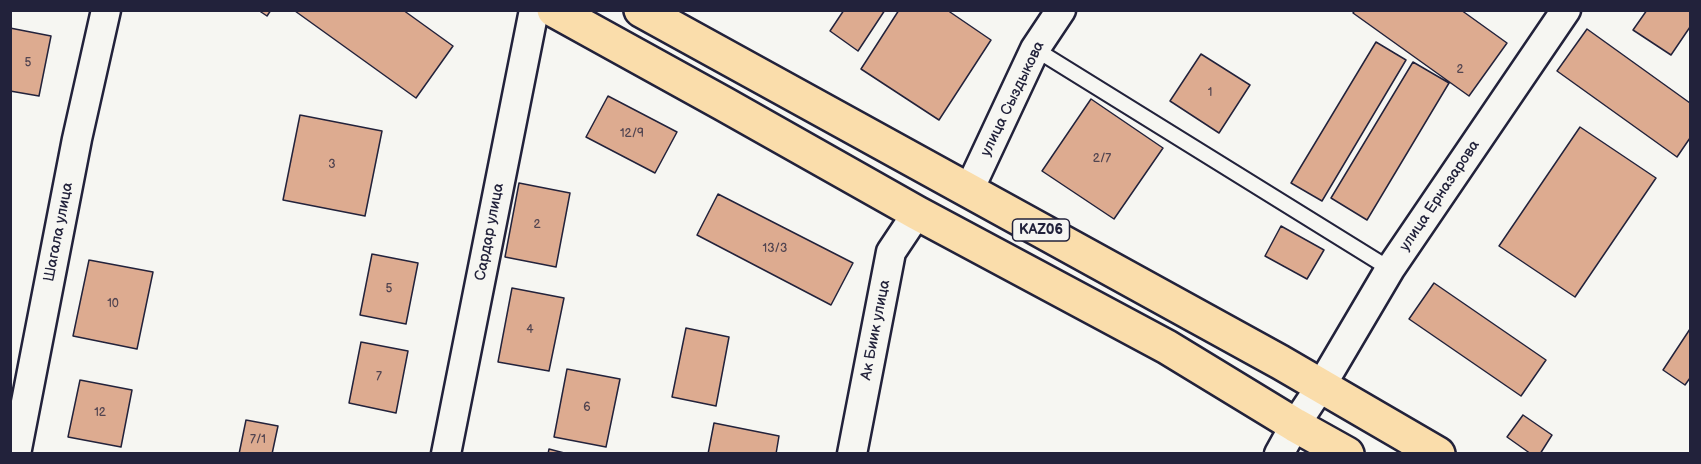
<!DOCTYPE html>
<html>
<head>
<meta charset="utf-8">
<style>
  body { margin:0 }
  #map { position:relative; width:1701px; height:464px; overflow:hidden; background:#f6f6f2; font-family:"Balsamiq Sans",sans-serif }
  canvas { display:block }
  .frame { position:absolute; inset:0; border:12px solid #22223b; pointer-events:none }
</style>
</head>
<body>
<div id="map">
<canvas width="1701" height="464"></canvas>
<div class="frame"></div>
</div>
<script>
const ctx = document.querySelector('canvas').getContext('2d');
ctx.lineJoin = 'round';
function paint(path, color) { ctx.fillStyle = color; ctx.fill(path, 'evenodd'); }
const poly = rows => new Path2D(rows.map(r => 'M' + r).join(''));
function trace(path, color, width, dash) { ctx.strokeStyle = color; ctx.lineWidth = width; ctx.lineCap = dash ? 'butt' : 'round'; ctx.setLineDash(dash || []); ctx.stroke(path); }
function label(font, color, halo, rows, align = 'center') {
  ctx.font = font + ' "Balsamiq Sans",sans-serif'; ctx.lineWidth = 5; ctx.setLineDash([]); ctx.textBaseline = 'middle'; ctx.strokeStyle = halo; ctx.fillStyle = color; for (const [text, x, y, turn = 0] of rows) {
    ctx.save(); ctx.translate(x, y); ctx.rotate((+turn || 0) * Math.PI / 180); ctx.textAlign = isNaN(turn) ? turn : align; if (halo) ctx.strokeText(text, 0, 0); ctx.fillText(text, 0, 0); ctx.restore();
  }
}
const building = poly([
  [258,10,271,10,267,16,258,10],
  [403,10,453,46,416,98,295,11,403,10],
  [844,10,885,10,858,51,830,31,844,10],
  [899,10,947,10,991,40,939,120,861,69,899,10],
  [1355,10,1461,10,1507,43,1469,96,1353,13,1355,10],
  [1647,10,1690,10,1690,27,1671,55,1633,30,1647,10],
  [10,28,51,36,39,96,10,91,10,28],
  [1587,29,1690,103,1690,138,1677,157,1557,71,1587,29],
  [1376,42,1406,60,1322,201,1291,183,1376,42],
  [1201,54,1250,85,1219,133,1170,101,1201,54],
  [1413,62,1449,83,1367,220,1331,198,1413,62],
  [608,96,677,132,655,173,586,137,608,96],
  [1091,99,1163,148,1114,219,1042,171,1091,99],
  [300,115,382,131,365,216,283,200,300,115],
  [1580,127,1656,178,1575,297,1499,246,1580,127],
  [519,183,570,193,556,267,505,257,519,183],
  [718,194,853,263,831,305,697,235,718,194],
  [1281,226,1324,250,1307,279,1265,256,1281,226],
  [372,254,418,263,406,324,360,315,372,254],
  [89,260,153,272,137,349,73,336,89,260],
  [1434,283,1546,360,1521,396,1409,319,1434,283],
  [512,288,564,298,549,371,498,362,512,288],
  [686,328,729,337,716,406,672,397,686,328],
  [1690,329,1690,378,1685,385,1663,370,1690,329],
  [361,342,408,351,396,413,349,403,361,342],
  [567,369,620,379,606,447,554,437,567,369],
  [80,380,132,390,121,447,68,437,80,380],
  [1523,415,1552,435,1540,454,1531,454,1507,437,1523,415],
  [246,420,278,426,272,454,239,454,246,420],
  [714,423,779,436,776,454,708,454,714,423],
  [549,449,568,454,548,454,549,449]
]);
const lane = poly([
  [1035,49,1390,269]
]);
const street = poly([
  [969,190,1035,49,1061,10],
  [16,454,77,139,106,10],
  [446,454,534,10],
  [852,454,891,252,917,213],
  [1279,454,1295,425,1321,386,1390,269,1566,10]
]);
const highway = poly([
  [554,10,724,104,917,213,1167,347,1295,425,1347,454],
  [641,10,1280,362,1438,454]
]);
const numberNames = [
  ["5",28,63],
  ["2",1460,70],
  ["1",1210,93],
  ["12/9",632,134],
  ["2/7",1102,159],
  ["3",332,165],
  ["2",537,225],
  ["13/3",775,249],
  ["5",389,289],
  ["10",113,304],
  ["4",530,330],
  ["7",379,377],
  ["6",587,408],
  ["12",100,413],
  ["7/1",258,440]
];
const shields = [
  [1041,230,57]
];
const shieldNames = [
  ["KАZ06",1041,230]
];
const streetNames = [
  ["улица Сыздыкова",1013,99,-64],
  ["улица Ерназарова",1440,196,-56],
  ["Шагала улица",59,232,-79],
  ["Сардар улица",490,232,-79],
  ["Ак Биик улица",876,330,-79]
];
paint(building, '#ddab90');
trace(building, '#22223b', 1.5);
trace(lane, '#22223b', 18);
trace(street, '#22223b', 33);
trace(highway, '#22223b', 38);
trace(lane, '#f6f6f2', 14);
trace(street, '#f6f6f2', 28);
trace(highway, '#faddab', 33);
label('12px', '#514450', null, numberNames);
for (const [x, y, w] of shields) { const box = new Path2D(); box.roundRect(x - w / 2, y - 11, w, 22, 4.5); ctx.fillStyle = '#f6f6f2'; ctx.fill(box); trace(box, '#22223b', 1.5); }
label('bold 14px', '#22223b', null, shieldNames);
label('15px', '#22223b', '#f6f6f2', streetNames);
</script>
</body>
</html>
